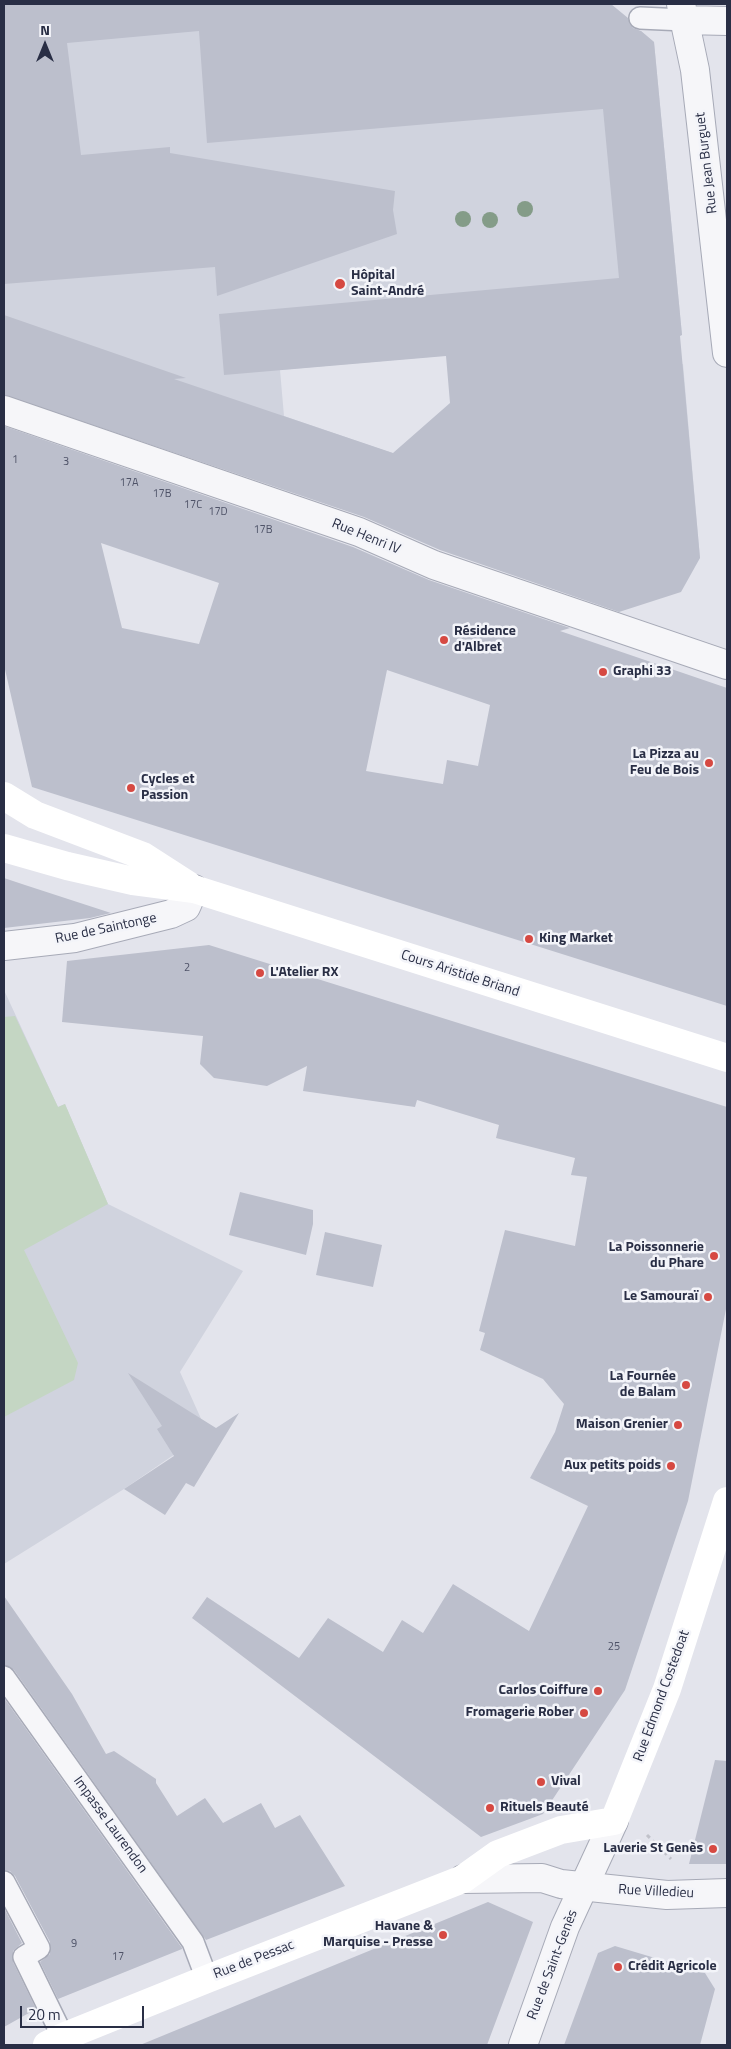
<!DOCTYPE html>
<html>
<head>
<meta charset="utf-8">
<style>
  body { margin:0 }
  #map { position:relative; width:731px; height:2049px; overflow:hidden; background:#e3e4ec; font-family:"Titillium Web",sans-serif }
  canvas { display:block }
  .frame { position:absolute; inset:0; border:5px solid #292e45; pointer-events:none }
  .north { position:absolute; left:20px; top:20px; width:50px; height:50px; -webkit-text-stroke:4px #f3f4f9; paint-order:stroke; rotate:0deg; font-size:14px; font-weight:700; line-height:20px; text-align:center; color:#292e45 }
  .north::after { content:''; display:block; margin:auto; width:18px; height:22px; background:#292e45; clip-path:polygon(50% 0,100% 100%,50% 72%,0 100%) }
  .scale { position:absolute; left:20px; top:2006px; width:124px; height:22px; box-sizing:border-box; border:2px solid #292e45; border-top:0; padding-left:6px; font-size:15px; line-height:18px; white-space:nowrap; color:#292e45; -webkit-text-stroke:4px #f3f4f9; paint-order:stroke }
</style>
</head>
<body>
<div id="map">
<canvas width="731" height="2049"></canvas>
<div class="frame"></div>
<div class="north">N</div>
<div class="scale">20 m</div>
</div>
<script>
const ctx = document.querySelector('canvas').getContext('2d');
ctx.lineJoin = 'round';
function paint(path, color) { ctx.fillStyle = color; ctx.fill(path, 'evenodd'); }
const poly = rows => new Path2D(rows.map(r => 'M' + r).join(''));
function trace(path, color, width, dash) { ctx.strokeStyle = color; ctx.lineWidth = width; ctx.lineCap = dash ? 'butt' : 'round'; ctx.setLineDash(dash || []); ctx.stroke(path); }
function label(font, color, halo, rows, align = 'center') {
  ctx.font = font + ' "Titillium Web",sans-serif'; ctx.lineWidth = 5; ctx.setLineDash([]); ctx.textBaseline = 'middle'; ctx.strokeStyle = halo; ctx.fillStyle = color; for (const [text, x, y, turn = 0] of rows) {
    ctx.save(); ctx.translate(x, y); ctx.rotate((+turn || 0) * Math.PI / 180); ctx.textAlign = isNaN(turn) ? turn : align; if (halo) ctx.strokeText(text, 0, 0); ctx.fillText(text, 0, 0); ctx.restore();
  }
}
const built = poly([
  [4,4,524,4,384,16,640,40,641,31,654,42,682,335,280,370,284,416,401,456,629,369,683,364,700,558,645,603,4,387,4,92,50,88,45,45,4,49],
  [4,990,58,1107,65,1104,108,1204,243,1271,180,1372,207,1432,124,1489,4,1564]
]);
const green = poly([
  [15,1016,58,1107,65,1104,108,1204,24,1250,78,1363,74,1380,4,1417,4,1017]
]);
const building = poly([
  [4,4,611,4,628,18,633,28,641,31,654,42,682,335,680,336,700,558,681,592,619,612,440,550,364,517,4,395,4,315,186,378,174,379,393,453,450,403,446,356,224,375,219,314,619,278,603,109,207,143,199,31,67,43,81,155,170,147,170,153,395,191,393,210,397,234,217,296,215,267,4,284],
  [4,426,353,547,429,580,570,628,560,631,727,688,727,1006,32,787,4,665],
  [101,543,219,583,199,644,122,628],
  [387,670,490,705,478,766,447,760,443,784,366,771],
  [4,878,25,885,111,913,90,918,4,928],
  [209,945,727,1107,727,1304,688,1501,625,1690,543,1814,481,1837,192,1618,207,1597,299,1658,328,1618,383,1652,402,1620,423,1633,453,1584,529,1631,588,1506,530,1478,555,1432,564,1404,543,1379,480,1350,485,1333,479,1331,505,1230,575,1246,587,1177,571,1175,575,1158,496,1138,499,1125,417,1100,415,1107,303,1091,307,1066,267,1086,214,1078,200,1064,203,1036,62,1022,67,961],
  [240,1192,313,1210,313,1224,306,1255,229,1235],
  [325,1232,382,1245,373,1287,316,1275],
  [128,1373,216,1428,239,1413,194,1487,186,1483,165,1515,124,1489,174,1456,157,1429,162,1426],
  [4,1596,72,1694,106,1754,114,1751,156,1779,156,1783,177,1816,205,1798,223,1823,261,1803,275,1828,300,1815,345,1886,206,1940,14,1670,4,1665],
  [4,1698,182,1948,182,1949,58,1999,40,1962,50,1954,50,1942,15,1876,10,1871,4,1870],
  [715,1760,727,1761,727,1864,689,1864],
  [488,1902,533,1922,487,2045,140,2045],
  [4,1908,22,1943,13,1951,13,1962,36,2009,4,2027],
  [615,1946,705,1973,715,1989,700,2045,564,2045,598,1953]
]);
const path = poly([
  [647,1835,671,1859]
]);
const service = poly([
  [640,18,684,20],
  [4,1677,193,1942,207,1979],
  [4,1882,39,1948,24,1957,63,2037]
]);
const minor = poly([
  [681,4,695,70,727,353],
  [684,20,727,21],
  [4,410,359,532,434,565,727,665],
  [4,946,75,938,171,914,186,907,194,889],
  [463,1879,542,1878,561,1884,667,1895,727,1893]
]);
const tertiary = poly([
  [523,2045,565,1927,614,1821]
]);
const secondary = poly([
  [4,796,35,815,143,856,188,885],
  [4,848,67,866,133,881,194,889,727,1058],
  [47,2045,63,2037,207,1979,463,1879,498,1854,561,1830,614,1821,667,1689,727,1501]
]);
const trees = [
  [525,209],
  [463,219],
  [490,220]
];
const markers = [
  [340,284,6,"#d64942"],
  [444,640,5,"#d64942"],
  [603,672,5,"#d64942"],
  [709,763,5,"#d64942"],
  [131,788,5,"#d64942"],
  [529,939,5,"#d64942"],
  [260,973,5,"#d64942"],
  [714,1256,5,"#d64942"],
  [708,1297,5,"#d64942"],
  [686,1385,5,"#d64942"],
  [678,1425,5,"#d64942"],
  [671,1466,5,"#d64942"],
  [598,1691,5,"#d64942"],
  [584,1713,5,"#d64942"],
  [541,1782,5,"#d64942"],
  [490,1808,5,"#d64942"],
  [713,1849,5,"#d64942"],
  [443,1935,5,"#d64942"],
  [618,1967,5,"#d64942"]
];
const numberNames = [
  ["1",15,460],
  ["3",66,462],
  ["17A",129,483],
  ["17B",162,494],
  ["17C",193,505],
  ["17D",218,512],
  ["17B",263,530],
  ["2",187,968],
  ["25",614,1647],
  ["9",74,1944],
  ["17",118,1957]
];
const streetNames = [
  ["Rue Jean Burguet",707,163,-97],
  ["Rue Henri IV",366,537,22],
  ["Rue de Saintonge",106,929,-12],
  ["Cours Aristide Briand",460,974,18],
  ["Rue Edmond Costedoat",662,1696,-70],
  ["Impasse Laurendon",110,1825,54],
  ["Rue Villedieu",656,1892,3],
  ["Rue de Pessac",254,1960,-21],
  ["Rue de Saint-Genès",553,1965,-69]
];
const poiNames = [
  ["Hôpital",351,276,"left"],
  ["Saint-André",351,292,"left"],
  ["Résidence",454,632,"left"],
  ["d'Albret",454,648,"left"],
  ["Graphi 33",613,672,"left"],
  ["La Pizza au",699,755],
  ["Feu de Bois",699,771],
  ["Cycles et",141,780,"left"],
  ["Passion",141,796,"left"],
  ["King Market",539,939,"left"],
  ["L'Atelier RX",270,973,"left"],
  ["La Poissonnerie",704,1248],
  ["du Phare",704,1264],
  ["Le Samouraï",698,1297],
  ["La Fournée",676,1377],
  ["de Balam",676,1393],
  ["Maison Grenier",668,1425],
  ["Aux petits poids",661,1466],
  ["Carlos Coiffure",588,1691],
  ["Fromagerie Rober",574,1713],
  ["Vival",551,1782,"left"],
  ["Rituels Beauté",500,1808,"left"],
  ["Laverie St Genès",703,1849],
  ["Havane &",433,1927],
  ["Marquise - Presse",433,1943],
  ["Crédit Agricole",628,1967,"left"]
];
paint(built, '#d0d3de');
paint(green, '#c4d6c3');
paint(building, '#bcbfcc');
trace(service, '#a7aab7', 24);
trace(minor, '#a7aab7', 30);
trace(tertiary, '#a7aab7', 30);
trace(path, '#c1c2ca', 3, [4, 4]);
trace(service, '#f6f6f9', 21);
trace(minor, '#f6f6f9', 28);
trace(tertiary, '#f6f6f9', 28);
trace(secondary, '#fff', 28);
ctx.fillStyle = '#849c88';
for (const [x, y] of trees) { ctx.beginPath(); ctx.arc(x, y, 8, 0, 2 * Math.PI); ctx.fill(); }
for (const [x, y, r, color] of markers) { const dot = new Path2D(); dot.arc(x, y, r, 0, 2 * Math.PI); ctx.fillStyle = color; ctx.fill(dot); trace(dot, '#f3f4f9', 2); }
label('11px', '#4e5267', null, numberNames);
label('14px', '#292e45', '#f3f4f9', streetNames);
label('bold 14px', '#292e45', '#f3f4f9', poiNames, 'right');
</script>
</body>
</html>
